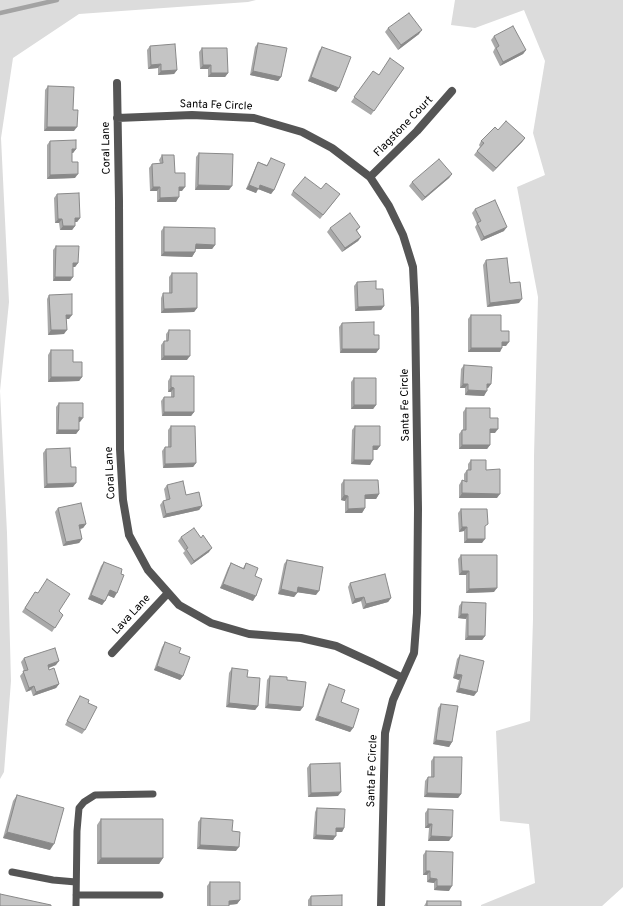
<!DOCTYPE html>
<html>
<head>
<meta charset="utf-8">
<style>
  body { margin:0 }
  canvas { display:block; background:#fff }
</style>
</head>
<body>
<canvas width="623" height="906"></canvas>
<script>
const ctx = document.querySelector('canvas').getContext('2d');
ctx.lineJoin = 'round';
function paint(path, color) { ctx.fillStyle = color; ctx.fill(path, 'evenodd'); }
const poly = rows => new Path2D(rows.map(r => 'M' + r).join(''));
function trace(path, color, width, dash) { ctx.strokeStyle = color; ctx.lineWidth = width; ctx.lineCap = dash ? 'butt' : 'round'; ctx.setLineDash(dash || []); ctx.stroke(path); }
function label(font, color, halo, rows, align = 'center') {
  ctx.font = font + ' Overpass,sans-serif'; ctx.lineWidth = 3; ctx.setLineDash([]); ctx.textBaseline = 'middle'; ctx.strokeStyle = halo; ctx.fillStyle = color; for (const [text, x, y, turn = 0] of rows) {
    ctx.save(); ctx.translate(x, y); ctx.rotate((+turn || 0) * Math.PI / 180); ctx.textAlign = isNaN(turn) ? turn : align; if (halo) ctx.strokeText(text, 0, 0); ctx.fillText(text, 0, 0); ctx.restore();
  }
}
const green = poly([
  [0,0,256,0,248,2,79,14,13,58,1,138,9,302,0,391,7,533,11,681,4,772,0,779],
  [455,0,623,0,623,887,602,906,481,906,481,905,535,883,529,824,500,821,496,731,530,721,533,619,534,456,538,297,517,187,545,175,533,133,545,61,524,10,475,28,451,25]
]);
const stream = poly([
  [0,13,57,0]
]);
const service = poly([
  [12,872,53,880,76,882],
  [76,895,160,895],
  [76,906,77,831,79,808,84,802,95,795,153,794]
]);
const minor = poly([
  [117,83,119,201,120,449,123,500,129,535,148,570,179,605,211,623,249,634,301,638,336,646,373,663,403,678],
  [117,118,192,115,254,118,302,132,332,148,370,177,389,206,403,235,413,267,415,308,418,509,417,613,414,653,393,700,385,733,381,906],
  [370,177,417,131,452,91],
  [112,653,168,593]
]);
const wall = poly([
  [388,28,419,34,398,50,385,32],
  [494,36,526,50,523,54,500,66,493,52,495,48,491,40],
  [258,43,281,77,278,81,250,75,255,47],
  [150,46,177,70,174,74,158,75,158,68,148,69,147,50],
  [322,47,339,88,336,92,308,81,319,51],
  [202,48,228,73,225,77,208,77,208,69,200,69,199,52],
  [404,68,371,115,351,102,373,71,379,75],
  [48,86,73,110,74,131,44,131,45,90],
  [498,130,525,138,522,142,493,172,474,155,480,147,479,145,481,141],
  [50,141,76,149,73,153,72,153,72,162,75,178,47,179,47,145],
  [199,153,229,190,195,190,196,157],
  [162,155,175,173,182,191,179,191,176,202,157,202,157,191,150,191,149,168,152,164,160,163,159,160],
  [271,158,274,190,271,194,258,189,256,193,246,189,256,166,258,162,267,165],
  [452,174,449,178,422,201,409,186,412,182],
  [321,189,337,198,320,219,291,195,293,191],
  [57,194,80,218,77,222,75,222,75,226,72,230,60,230,59,223,55,223,54,198],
  [475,209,504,231,481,241,475,227,477,224,472,213],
  [164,227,215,245,212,249,195,249,195,252,192,257,161,256,161,231],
  [360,227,357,231,361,237,358,241,342,252,327,232,330,228],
  [56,246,78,263,75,267,73,267,73,277,70,281,53,281,53,250],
  [486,260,510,283,519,303,487,307,483,265],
  [172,273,197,308,194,312,161,313,161,298,163,293,169,293,169,277],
  [357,282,376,289,384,306,381,310,355,311,354,286],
  [49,295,69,319,66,319,64,334,48,335,47,299],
  [471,315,501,331,506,346,502,346,500,352,468,352,468,319],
  [342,323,374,335,379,349,376,353,340,353,339,327],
  [169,330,187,360,161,360,161,345,164,341,166,341,166,334],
  [51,350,73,362,82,377,79,381,48,382,48,355],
  [464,365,491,384,488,388,487,388,484,396,465,395,465,388,460,388,461,369],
  [171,376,194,412,191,416,162,416,161,401,164,397,171,397,171,392,168,392,168,381],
  [354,378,376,405,373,409,351,409,351,382],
  [59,403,80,422,79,422,79,430,76,434,56,434,56,407],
  [466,408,490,418,495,433,490,433,490,445,487,449,459,449,459,434,462,430,463,430,463,412],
  [171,426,196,463,193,467,163,468,162,451,165,447,168,447,168,430],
  [355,426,380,446,377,450,373,450,370,465,351,464,352,430],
  [46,449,71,467,73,487,44,488,43,453],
  [471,460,486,470,497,498,459,498,459,485,462,480,464,481,464,474,467,470,468,470,468,464],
  [344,480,379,494,376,499,365,499,365,508,362,513,345,513,345,501,341,500,341,484],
  [167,485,186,495,202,506,199,510,163,518,160,505,163,501,166,500,164,489],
  [58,508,86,524,83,528,79,529,82,539,79,543,63,546,55,512],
  [461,509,485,528,482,543,464,543,464,531,459,532,458,513],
  [181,537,209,552,191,565,183,553,185,551,178,541],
  [461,555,494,592,466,593,466,575,459,575,458,559],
  [287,560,316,595,298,592,294,597,278,594,284,564],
  [104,562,121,574,114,598,108,595,105,601,102,605,88,599,101,566],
  [231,563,243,568,246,563,255,576,253,601,220,588,228,568],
  [350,583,391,598,388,602,363,609,361,601,352,604,348,587],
  [35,592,59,611,63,615,52,632,22,612],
  [462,602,485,636,482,640,465,640,466,619,458,618,459,606],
  [165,642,179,653,183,676,180,680,154,670,162,647],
  [460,655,474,696,456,692,459,680,453,678,457,659],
  [24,658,56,665,49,668,49,670,59,684,56,688,33,696,31,690,26,692,20,676,24,671,21,662],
  [232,668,247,677,258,706,255,710,226,707,229,673],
  [270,676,287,680,303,707,300,711,265,708,267,680],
  [329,684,341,702,353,728,350,732,315,720,326,689],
  [80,696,88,703,85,730,82,734,65,725,78,700],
  [441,704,452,742,449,747,433,744,438,708],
  [434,757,461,794,458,798,424,797,425,781,428,777,431,777,431,761],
  [310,764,338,796,308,797,307,768],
  [17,795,50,850,3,838,13,801],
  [317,808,344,828,342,832,336,832,333,840,313,839,315,812],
  [428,809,449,841,428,841,429,828,425,828,425,813],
  [201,818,232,831,236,851,197,849,198,822],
  [101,819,163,858,159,864,97,864,97,825],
  [426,851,449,891,434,890,434,883,427,882,427,875,423,875,423,855],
  [210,882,240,900,237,904,229,905,229,906,207,906,207,886],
  [311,896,342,906,308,906,308,900],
  [427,901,461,906,424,906]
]);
const shadedWall = poly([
  [422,30,419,34,398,50,401,45],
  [526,50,523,54,500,66,503,62],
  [161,64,158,68,148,69,151,65],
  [203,65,211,65,208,69,200,69],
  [177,70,174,74,158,75,161,71],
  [253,71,281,77,278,81,250,75],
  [211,73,228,73,225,77,208,77],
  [311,77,339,88,336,92,308,81],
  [47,127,77,127,74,131,44,131],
  [525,138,522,142,493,172,496,168],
  [72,149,76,149,73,153,69,153],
  [78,174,75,178,47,179,50,175],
  [452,174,449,178,422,201,425,197],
  [198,185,232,186,229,190,195,190],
  [249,185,260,185,274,190,271,194,258,189,256,193,246,189],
  [153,187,160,187,157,191,150,191],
  [179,187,185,187,182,191,176,191],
  [179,197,176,202,157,202,160,198],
  [75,218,80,218,77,222,72,222],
  [58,219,62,219,59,223,55,223],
  [63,226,75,226,72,230,60,230],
  [507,227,504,231,481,241,484,237],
  [361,237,358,241,342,252,345,248],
  [196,244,215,245,212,249,193,249],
  [164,252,195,252,192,257,161,256],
  [73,263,78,263,75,267,70,267],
  [55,277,73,277,70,281,53,281],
  [522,299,519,303,487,307,490,303],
  [384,306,381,310,355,311,358,307],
  [197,308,194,312,161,313,164,309],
  [66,315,72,315,69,319,63,319],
  [51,330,67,330,64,334,48,335],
  [502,342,509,342,506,346,500,346],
  [471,348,502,348,500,352,468,352],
  [342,349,379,349,376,353,340,353],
  [164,356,190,356,187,360,161,360],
  [51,377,82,377,79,381,48,382],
  [463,384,468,384,465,388,460,388],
  [487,384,491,384,488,388,484,388],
  [171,387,174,388,171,392,168,392],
  [468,390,487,391,484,396,465,395],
  [354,405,376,405,373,409,351,409],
  [164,412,194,412,191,416,162,416],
  [79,417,83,418,80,422,76,422],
  [490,429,498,429,495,433,487,433],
  [58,430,79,430,76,434,56,434],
  [462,445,490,445,487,449,459,449],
  [373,446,380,446,377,450,370,450],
  [354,460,373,460,370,465,351,464],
  [196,463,193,467,163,468,165,464],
  [76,483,73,487,44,488,47,484],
  [462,493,500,494,497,498,459,498],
  [379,494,376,499,362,499,365,495],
  [344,495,348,496,345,501,341,500],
  [202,506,199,510,163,518,166,514],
  [365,508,362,513,345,513,348,509],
  [86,524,83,528,76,530,79,525],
  [462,527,467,527,464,531,459,532],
  [82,539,79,543,63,546,66,542],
  [467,539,485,539,482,543,464,543],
  [212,548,209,552,191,565,194,561],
  [462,571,469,571,466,575,459,575],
  [223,584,256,596,253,601,220,588],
  [298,587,319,591,316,595,295,592],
  [497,588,494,592,466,593,469,589],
  [281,589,297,593,294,597,278,594],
  [110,590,117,593,114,598,107,595],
  [91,595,105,601,102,605,88,599],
  [364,597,361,601,352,604,355,599],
  [391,598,388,602,363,609,366,604],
  [461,614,468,614,466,619,458,618],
  [468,636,485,636,482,640,465,640],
  [59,661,56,665,45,669,48,665],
  [157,666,183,676,180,680,154,670],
  [456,674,462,675,459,680,453,678],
  [59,684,56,688,33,696,36,692],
  [34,686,31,690,26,692,29,688],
  [459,688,477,692,474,696,456,692],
  [229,703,258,706,255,710,226,707],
  [268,704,303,707,300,711,265,708],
  [318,716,353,728,350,732,315,720],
  [436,740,452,742,449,747,433,744],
  [341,792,338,796,308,797,311,793],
  [427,793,461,794,458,798,424,797],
  [428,824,432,824,429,828,425,828],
  [336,828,344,828,342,832,333,832],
  [7,832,54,844,50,850,3,838],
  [316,835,336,836,333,840,313,839],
  [431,836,452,837,449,841,428,841],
  [200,845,239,847,236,851,197,849],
  [101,858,163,858,159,864,97,864],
  [426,871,430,871,427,875,423,875],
  [430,878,437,879,434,883,427,882],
  [437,886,452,886,449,891,434,890],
  [240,900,237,904,226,905,229,901]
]);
const building = poly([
  [409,13,422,30,401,45,388,28,409,13],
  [513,26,526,50,503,62,496,48,499,46,494,36,513,26],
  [258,43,287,48,281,77,253,71,258,43],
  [175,44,177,70,161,71,161,64,151,65,150,46,175,44],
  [322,47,351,57,339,88,311,77,322,47],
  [202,48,227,48,228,73,211,73,211,65,203,65,202,48],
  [390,58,404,68,374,111,354,97,373,71,379,75,390,58],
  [48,86,74,87,73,110,78,110,77,127,47,127,48,86],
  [506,121,525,138,496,168,477,151,484,143,481,141,495,127,498,130,506,121],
  [76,140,76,149,72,149,72,162,78,162,78,174,50,175,50,141,76,140],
  [199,153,233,154,232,186,198,185,199,153],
  [162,155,174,155,175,173,185,173,185,187,179,187,179,197,160,198,160,187,153,187,152,164,163,163,162,155],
  [271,158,285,164,274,190,260,185,259,189,249,185,258,162,267,166,271,158],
  [439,159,452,174,425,197,412,182,439,159],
  [305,177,321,189,326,183,340,194,323,215,293,191,305,177],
  [79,193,80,218,75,218,75,226,63,226,62,219,58,219,57,194,79,193],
  [495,200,507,227,484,237,477,223,481,221,475,209,495,200],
  [350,213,360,227,356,230,361,237,345,248,330,228,350,213],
  [164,227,215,228,215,245,196,244,195,252,164,252,164,227],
  [56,246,79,246,78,263,73,263,73,277,55,277,56,246],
  [507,258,510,283,520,282,522,299,490,303,486,260,507,258],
  [172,273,197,273,197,308,164,309,163,293,172,293,172,273],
  [376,281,376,289,383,289,384,306,358,307,357,282,376,281],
  [72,294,72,315,66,315,67,330,51,330,49,295,72,294],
  [471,315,501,315,501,331,509,331,509,342,502,342,502,348,471,348,471,315],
  [374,322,374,335,379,335,379,349,342,349,342,323,374,322],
  [169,330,190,330,190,356,164,356,164,341,168,341,169,330],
  [51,350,73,350,73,362,82,362,82,377,51,377,51,350],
  [464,365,492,367,491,384,487,384,487,391,468,390,468,384,463,384,464,365],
  [171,376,194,376,194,412,164,412,164,397,174,397,174,388,171,387,171,376],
  [354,378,376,378,376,405,354,405,354,378],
  [59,403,83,403,83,418,79,417,79,430,58,430,59,403],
  [466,408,490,408,490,418,498,418,498,429,490,429,490,445,462,445,462,430,466,430,466,408],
  [171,426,195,426,196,463,165,464,165,447,171,447,171,426],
  [355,426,380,426,380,446,373,446,373,460,354,460,355,426],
  [70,448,71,467,76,467,76,483,47,484,46,449,70,448],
  [471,460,486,460,486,470,500,469,500,494,462,493,462,480,467,482,467,470,471,470,471,460],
  [344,480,378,480,379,494,365,495,365,508,348,509,348,496,344,495,344,480],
  [183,481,186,495,199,492,202,506,166,514,163,501,170,499,167,485,183,481],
  [81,503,86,524,79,525,82,539,66,542,58,508,81,503],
  [461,509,487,509,488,524,485,526,485,539,467,539,467,527,462,527,461,509],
  [194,528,201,538,203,535,212,548,194,561,186,549,188,548,181,537,194,528],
  [461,555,497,555,497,588,469,589,469,571,462,571,461,555],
  [287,560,323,567,319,591,298,587,297,593,281,589,287,560],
  [104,562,122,569,121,574,124,575,117,593,110,590,105,601,91,595,104,562],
  [231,563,244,569,246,563,258,568,255,576,262,579,256,596,223,584,231,563],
  [385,574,391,598,366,604,364,597,355,599,350,583,385,574],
  [47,579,70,594,59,611,63,615,55,628,25,608,35,592,38,593,47,579],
  [462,602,486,603,485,636,468,636,468,614,461,614,462,602],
  [165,642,181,648,179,653,190,657,183,676,157,666,165,642],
  [55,648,59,661,48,665,49,670,54,668,59,684,36,692,34,686,29,688,23,671,28,670,24,658,55,648],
  [460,655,484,661,477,692,459,688,462,675,456,674,460,655],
  [232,668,248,670,247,677,260,678,258,706,229,703,232,668],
  [270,676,287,677,287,680,306,682,303,707,268,704,270,676],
  [329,684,345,690,341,702,359,709,353,728,318,716,329,684],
  [80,696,89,700,88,703,97,707,85,730,67,721,80,696],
  [441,704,458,706,452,742,436,740,441,704],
  [434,757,462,757,461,794,427,793,428,777,434,777,434,757],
  [340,763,341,792,311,793,310,764,340,763],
  [17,795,64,808,54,844,7,832,17,795],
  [317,808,345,809,344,828,336,828,336,836,316,835,317,808],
  [428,809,453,810,452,837,431,836,432,824,428,824,428,809],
  [201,818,233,820,232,831,240,832,239,847,200,845,201,818],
  [101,819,163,819,163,858,101,858,101,819],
  [426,851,453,852,452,886,437,886,437,879,430,878,430,871,426,871,426,851],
  [210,882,240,882,240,900,229,901,229,906,210,906,210,882],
  [0,894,51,905,51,906,0,906,0,894],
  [342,895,342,906,311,906,311,896,342,895],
  [427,901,461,901,461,906,427,906,427,901]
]);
const streetNames = [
  ["Santa Fe Circle",216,106,2],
  ["Flagstone Court",404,127,-46],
  ["Coral Lane",107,148,-91],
  ["Santa Fe Circle",406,405,-91],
  ["Coral Lane",111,473,-93],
  ["Lava Lane",132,615,-47],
  ["Santa Fe Circle",373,771,-88]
];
paint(green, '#dcdcdc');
trace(stream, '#a3a3a3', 4.5);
trace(service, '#555', 7);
trace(minor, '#555', 8);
paint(wall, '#a9a9a9');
paint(shadedWall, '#898989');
paint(building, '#c4c4c4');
trace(building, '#898989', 1);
label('11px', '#000', '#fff', streetNames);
</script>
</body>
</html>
